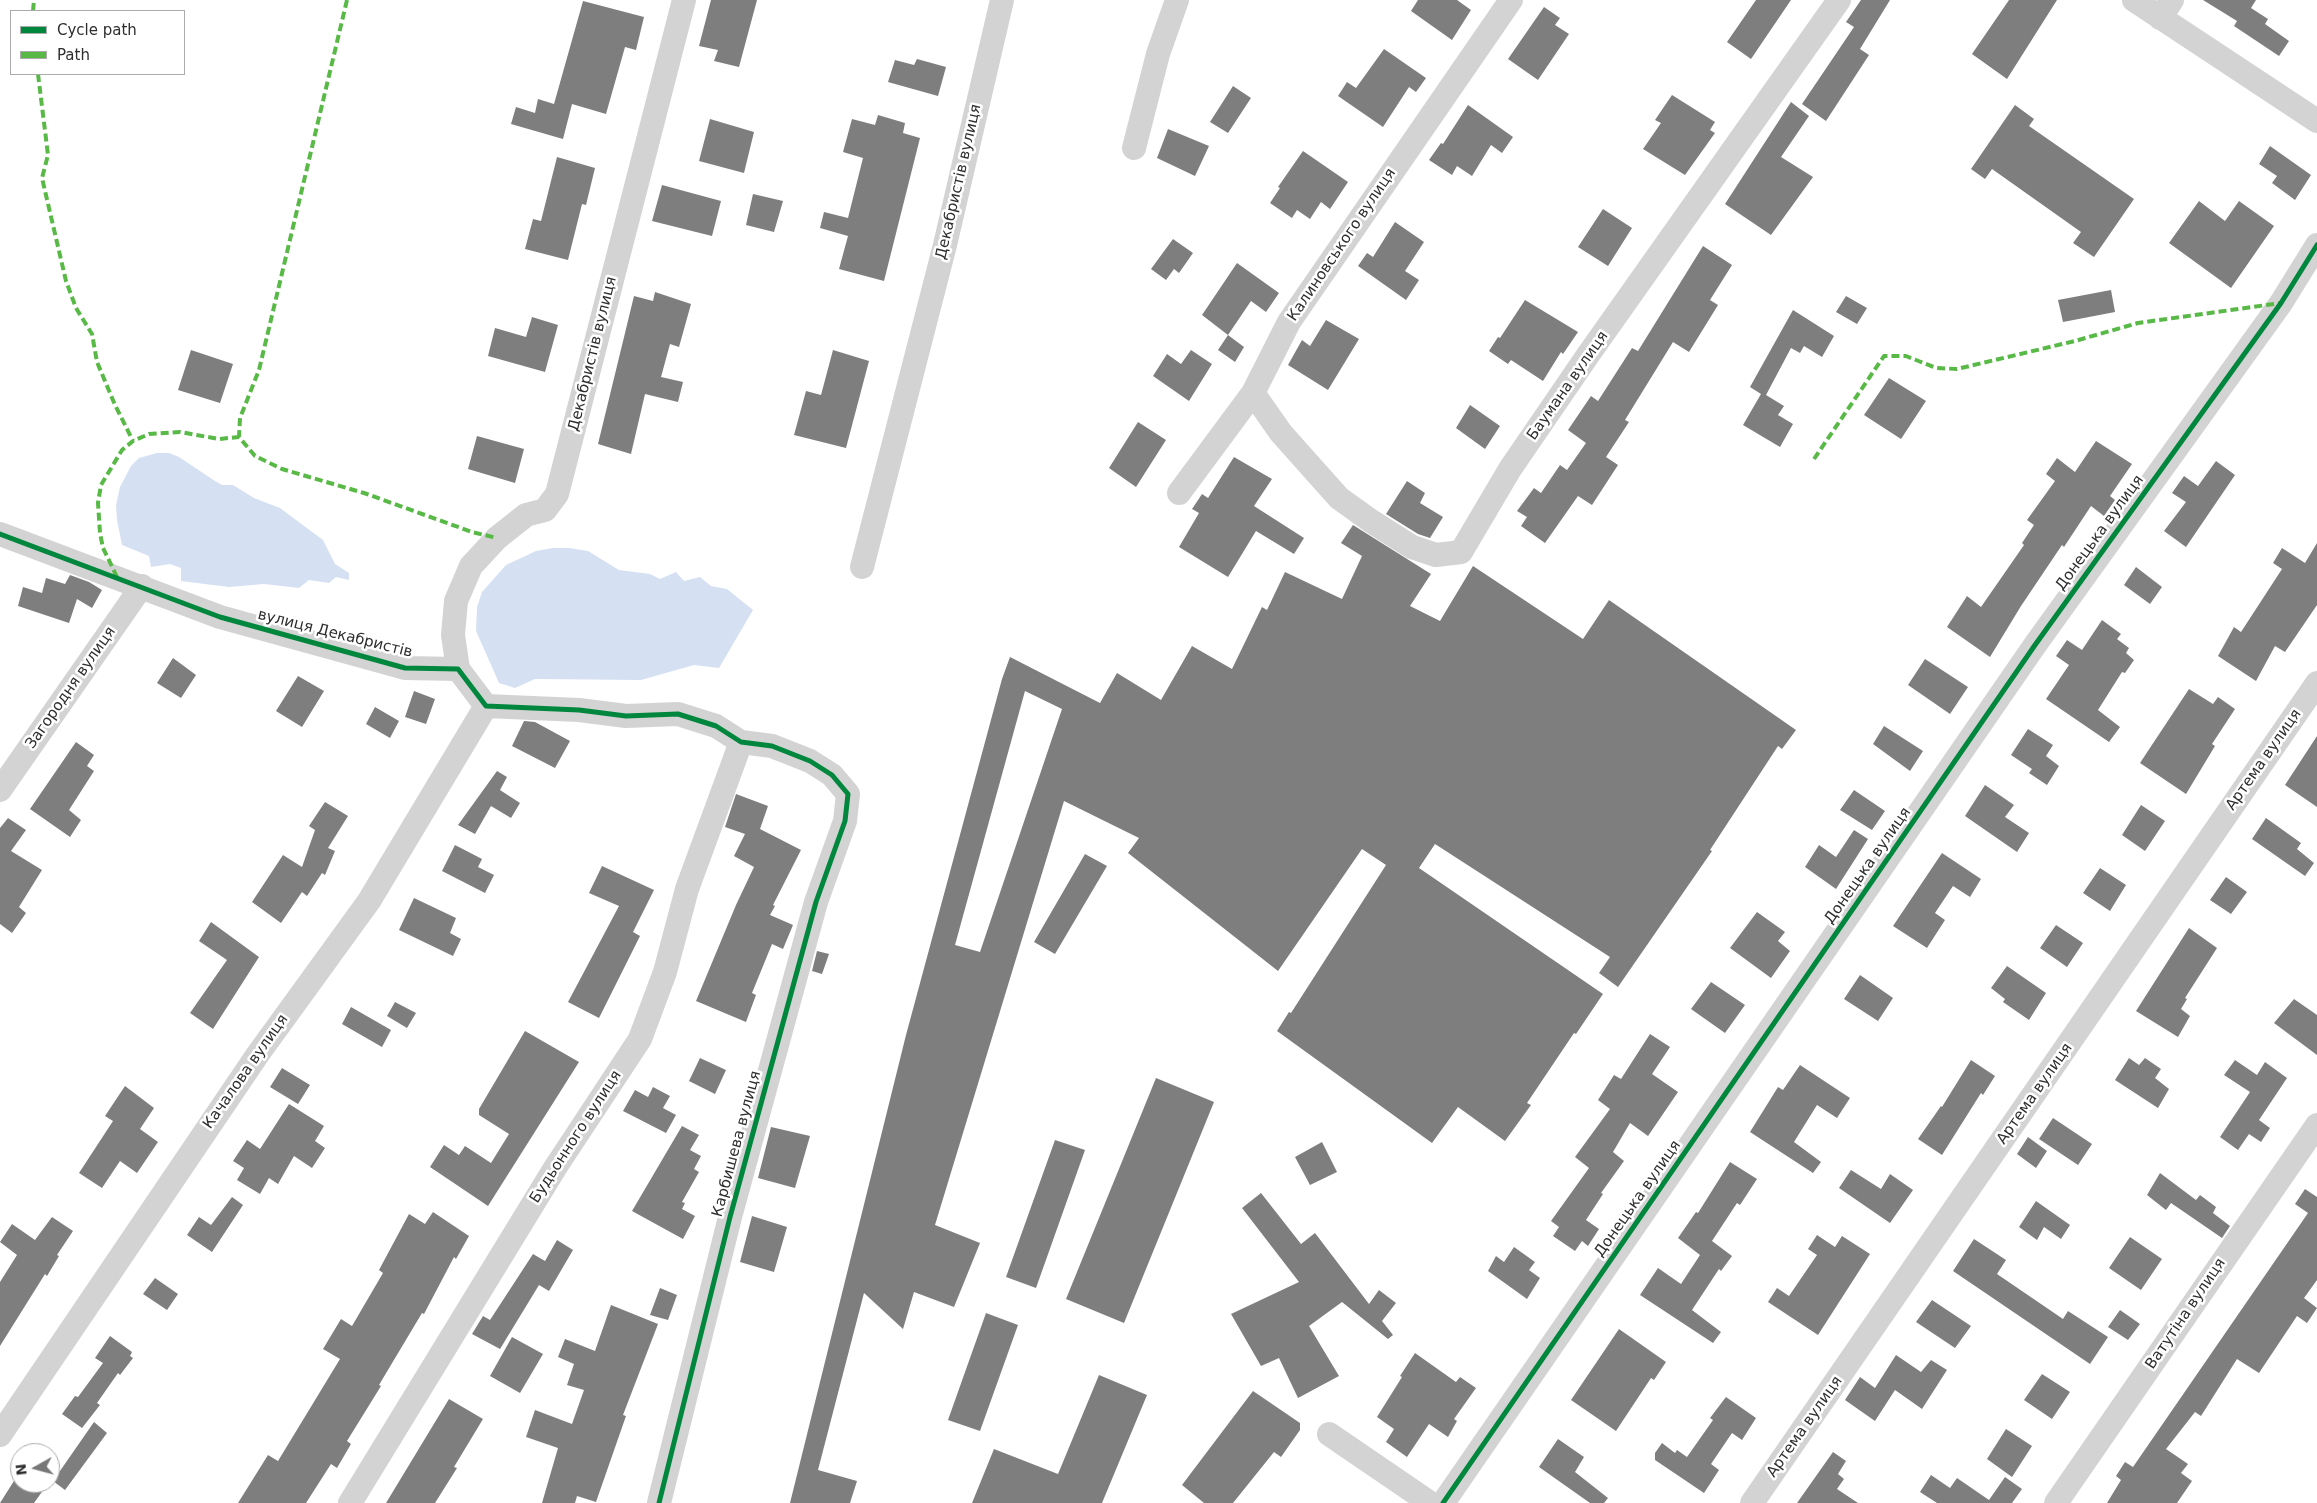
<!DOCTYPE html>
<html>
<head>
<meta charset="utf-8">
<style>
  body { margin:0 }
  #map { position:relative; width:2317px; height:1503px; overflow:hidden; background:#fff; font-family:"DejaVu Sans",sans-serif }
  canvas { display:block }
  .legend { position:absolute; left:10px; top:10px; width:175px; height:65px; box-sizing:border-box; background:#fff; border:1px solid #ababab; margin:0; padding:6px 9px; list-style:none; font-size:15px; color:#2e2e2e }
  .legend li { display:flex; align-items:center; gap:10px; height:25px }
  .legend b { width:25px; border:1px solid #ababab }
  .north { position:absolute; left:10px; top:1443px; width:50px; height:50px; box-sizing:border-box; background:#fff; border:1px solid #ababab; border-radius:50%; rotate:263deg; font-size:14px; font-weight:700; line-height:20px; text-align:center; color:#2e2e2e }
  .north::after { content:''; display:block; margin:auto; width:18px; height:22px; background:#777; clip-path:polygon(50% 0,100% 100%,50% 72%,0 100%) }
</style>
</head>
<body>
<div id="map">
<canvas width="2317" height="1503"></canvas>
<ul class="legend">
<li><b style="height:6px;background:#00873e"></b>Cycle path</li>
<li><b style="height:6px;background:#58b947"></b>Path</li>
</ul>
<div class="north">N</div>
</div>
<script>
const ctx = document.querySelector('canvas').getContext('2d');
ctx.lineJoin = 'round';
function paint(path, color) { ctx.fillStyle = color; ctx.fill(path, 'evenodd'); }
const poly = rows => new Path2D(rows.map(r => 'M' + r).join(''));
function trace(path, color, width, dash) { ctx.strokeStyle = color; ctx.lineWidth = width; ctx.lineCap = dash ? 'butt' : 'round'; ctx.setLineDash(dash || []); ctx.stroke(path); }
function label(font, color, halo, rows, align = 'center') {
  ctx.font = font + ' "DejaVu Sans",sans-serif'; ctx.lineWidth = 5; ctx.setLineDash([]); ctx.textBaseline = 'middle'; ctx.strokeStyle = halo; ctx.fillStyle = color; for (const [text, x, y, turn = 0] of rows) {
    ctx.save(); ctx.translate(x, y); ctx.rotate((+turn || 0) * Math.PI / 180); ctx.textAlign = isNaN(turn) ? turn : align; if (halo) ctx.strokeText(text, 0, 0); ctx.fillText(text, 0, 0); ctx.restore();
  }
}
const water = poly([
  [157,453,169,453,179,457,215,481,222,485,233,485,254,498,280,508,323,540,335,564,349,573,349,580,336,577,329,583,309,580,299,588,264,584,229,587,181,581,181,568,170,564,151,567,149,556,122,545,117,520,116,505,120,487,131,466,139,458],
  [553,548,569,548,588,551,619,570,650,574,660,579,676,572,684,581,700,577,711,586,727,589,753,610,719,668,694,665,641,680,535,679,515,688,499,683,476,631,477,607,482,592,506,565,536,551]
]);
const building = poly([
  [711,0,757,0,739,67,714,61,718,50,699,46],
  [1418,0,1457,0,1471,10,1452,40,1411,11],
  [1756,0,1791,0,1751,59,1727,42],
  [1861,0,1890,0,1860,49,1869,55,1826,121,1802,104,1854,27,1846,22],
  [2009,0,2057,0,2007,79,1972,54],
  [2203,0,2256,0,2251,8,2268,19,2265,24,2289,41,2279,56,2234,26,2237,21],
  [583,1,644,17,636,50,625,47,606,114,572,104,563,139,511,124,516,107,535,113,538,99,554,104],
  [1544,7,1560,18,1555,25,1569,34,1538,80,1508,59],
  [1384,49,1426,78,1416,92,1409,87,1383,127,1338,96,1347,82,1356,88],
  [917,59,946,67,938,96,888,82,895,60,914,65],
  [1233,86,1251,98,1228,133,1210,122],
  [1672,95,1715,122,1710,130,1715,133,1685,175,1643,149,1661,123,1655,120],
  [1791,102,1809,116,1781,157,1813,177,1771,235,1725,204],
  [1468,105,1513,137,1502,153,1491,145,1472,176,1457,166,1452,175,1429,160,1441,143,1443,144],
  [2015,105,2034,119,2029,126,2134,199,2094,257,2073,243,2081,232,1992,169,1985,179,1971,169],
  [878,115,905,123,903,133,920,138,884,281,839,269,848,236,820,228,824,212,848,218,863,158,843,152,852,119,875,125],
  [710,119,754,132,744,173,699,161],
  [1168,129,1209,146,1195,176,1157,158],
  [2270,146,2311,175,2295,200,2272,183,2277,176,2259,164],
  [1303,151,1348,182,1330,209,1321,202,1310,219,1297,210,1292,218,1270,203,1280,188,1278,187],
  [557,157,595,168,586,205,582,204,568,260,525,249,533,219,541,221],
  [662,185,721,201,712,236,652,221],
  [753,194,783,201,774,232,746,225],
  [2199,201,2225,221,2239,201,2274,226,2231,288,2169,243],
  [1603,209,1632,228,1608,266,1578,247],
  [1395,222,1424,242,1405,271,1419,280,1406,300,1358,266,1367,253,1373,257],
  [1173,239,1193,253,1179,273,1174,269,1166,280,1151,269],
  [1703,246,1732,265,1710,300,1718,305,1689,352,1673,342,1625,420,1629,422,1606,457,1618,465,1592,505,1578,496,1545,543,1521,526,1527,517,1517,511,1534,488,1541,493,1560,465,1567,470,1586,443,1568,430,1591,396,1598,401,1632,348,1638,351],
  [1237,263,1279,293,1266,312,1251,301,1228,335,1202,315],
  [2111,290,2115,312,2063,322,2058,300],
  [655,292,691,304,679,347,670,344,661,377,683,382,678,402,645,394,631,454,598,444,634,296,653,301],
  [1846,296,1867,308,1857,324,1836,312],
  [1525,300,1578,332,1563,354,1561,352,1543,381,1511,360,1508,364,1489,351,1498,337,1500,338],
  [1793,310,1834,336,1822,357,1804,346,1800,353,1791,348,1766,395,1784,406,1778,415,1793,424,1780,447,1743,425,1761,394,1750,387],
  [532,317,558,325,545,372,488,356,495,328,526,337],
  [1326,320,1359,339,1328,390,1288,365,1302,340,1310,346],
  [1228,335,1244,347,1235,362,1218,350],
  [191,350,233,364,220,403,178,390],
  [833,350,869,361,846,448,794,435,806,391,821,395],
  [1191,350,1212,364,1189,401,1153,376,1167,354,1181,364],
  [1889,378,1926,401,1901,439,1864,415],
  [1470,405,1500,426,1485,449,1456,428],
  [1138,422,1166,440,1136,487,1109,468],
  [477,436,524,449,515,483,468,469],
  [2096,441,2132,464,2110,496,2115,500,2104,516,2091,506,2064,547,2062,545,2021,606,1990,657,1947,627,1967,596,1981,607,2024,545,2022,543,2034,525,2027,520,2055,481,2046,474,2057,458,2075,472],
  [1234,457,1272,479,1254,506,1304,538,1294,554,1256,531,1228,577,1179,547,1199,513,1192,509,1202,494,1208,498],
  [2216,461,2235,475,2186,547,2164,531,2186,502,2172,493,2184,476,2198,486],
  [1407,481,1425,493,1420,503,1443,517,1430,538,1418,534,1386,514],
  [1353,525,1431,574,1410,606,1440,621,1473,566,1583,639,1609,600,1796,730,1782,749,1778,746,1710,850,1712,851,1618,987,1599,973,1610,957,1435,844,1419,868,1603,994,1576,1034,1574,1033,1527,1103,1531,1105,1505,1141,1458,1107,1432,1143,1277,1031,1289,1012,1291,1013,1386,865,1362,849,1278,971,1128,853,1139,838,1064,801,935,1225,980,1243,954,1307,914,1292,903,1329,864,1293,818,1470,857,1481,850,1503,790,1503,906,1035,1002,679,1010,657,1100,703,1117,673,1161,700,1192,646,1232,669,1262,607,1267,610,1285,572,1342,599,1362,556,1341,543],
  [1025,691,1062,709,980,952,955,945],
  [2317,543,2317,605,2285,652,2275,646,2256,681,2218,656,2234,627,2241,632,2282,569,2273,563,2282,548,2305,563],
  [2136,567,2162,587,2150,604,2124,585],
  [70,575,89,582,102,590,92,608,77,599,69,623,18,606,23,587,42,593,46,578,65,584],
  [2102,620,2121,634,2117,639,2129,648,2126,653,2134,660,2125,673,2122,672,2098,710,2120,727,2109,742,2046,699,2069,665,2056,656,2067,640,2082,650],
  [173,658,196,675,181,698,157,683],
  [1925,659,1968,687,1950,714,1908,685],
  [298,676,324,691,302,727,276,711],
  [2189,689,2213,704,2218,697,2235,709,2212,744,2215,746,2186,794,2140,763],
  [414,691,435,699,426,724,405,717],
  [375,707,399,721,390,738,366,724],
  [524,721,535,722,570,741,555,768,512,746],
  [1884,726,1923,751,1910,771,1873,744],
  [2028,729,2053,745,2046,756,2059,766,2047,785,2029,773,2032,769,2011,755],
  [2317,736,2317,807,2285,785],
  [76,742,94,755,87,766,94,771,69,810,81,820,70,837,30,809],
  [497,771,507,777,500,790,520,803,511,818,491,806,475,834,458,825],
  [1985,785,2014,805,2005,817,2029,833,2017,852,1965,816],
  [1854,790,1885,811,1872,830,1840,810],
  [736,794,768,806,760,829,801,850,773,905,775,906,770,915,793,925,783,949,772,944,752,993,756,995,746,1022,696,1001,736,905,754,867,734,856,745,834,725,827],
  [325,802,348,816,328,848,335,851,325,875,322,873,307,896,302,892,281,923,252,902,283,855,302,867,315,830,309,826],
  [2141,805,2165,821,2145,851,2122,835],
  [8,818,26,830,11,851,42,870,19,907,26,913,12,933,0,924,0,828],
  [2266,818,2301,843,2297,849,2314,863,2305,876,2252,839],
  [1854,830,1868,839,1836,889,1805,867,1819,845,1836,857],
  [455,845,482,859,478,867,494,875,485,893,442,871],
  [1942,853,1981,879,1970,897,1953,886,1935,913,1945,920,1927,948,1893,926],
  [1085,854,1107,866,1055,954,1034,942],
  [602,866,654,890,633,932,640,936,599,1018,568,1002,619,906,589,893],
  [2100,868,2126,885,2110,911,2083,893],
  [2226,877,2247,892,2231,914,2210,900],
  [414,898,456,918,450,933,461,939,453,956,399,930],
  [1757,912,1785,932,1778,941,1790,951,1771,978,1730,948],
  [211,922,259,957,213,1029,190,1013,227,960,199,941],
  [2056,925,2083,943,2067,967,2040,948],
  [2189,928,2217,948,2185,998,2187,999,2181,1009,2190,1016,2178,1037,2136,1011],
  [817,951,829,954,822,974,812,971],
  [2007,966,2046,993,2029,1020,2003,1002,2005,999,1991,988],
  [1860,975,1893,998,1878,1021,1844,999],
  [1711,982,1745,1005,1725,1033,1691,1009],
  [2294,999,2317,1015,2317,1055,2274,1023],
  [395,1002,416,1013,407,1028,387,1016],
  [351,1007,391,1030,382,1047,342,1024],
  [525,1031,579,1062,488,1206,430,1167,444,1145,459,1155,465,1146,491,1163,509,1134,479,1115,479,1109],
  [1650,1034,1670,1047,1652,1074,1678,1092,1648,1136,1630,1123,1613,1152,1624,1161,1601,1193,1603,1194,1586,1220,1599,1229,1588,1246,1582,1241,1575,1251,1553,1236,1559,1227,1551,1221,1589,1168,1575,1157,1610,1109,1598,1100,1614,1075,1621,1079],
  [700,1058,726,1070,715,1094,689,1081],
  [2129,1058,2139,1065,2145,1058,2161,1069,2155,1078,2169,1089,2158,1108,2115,1080],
  [1971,1060,1995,1076,1983,1095,1981,1093,1942,1155,1918,1139,1941,1106,1942,1107],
  [2235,1060,2257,1075,2265,1062,2287,1078,2259,1120,2270,1128,2261,1142,2249,1134,2238,1150,2220,1137,2250,1092,2224,1075],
  [1800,1065,1850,1098,1837,1118,1817,1105,1794,1142,1821,1162,1813,1173,1750,1132,1778,1087,1783,1090],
  [282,1068,310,1085,298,1104,270,1087],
  [1156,1078,1214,1102,1124,1323,1066,1299],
  [125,1086,154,1108,140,1129,158,1142,137,1173,120,1161,102,1188,79,1173,113,1121,105,1116],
  [653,1087,670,1096,663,1108,676,1115,666,1133,623,1111,635,1090,648,1097],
  [289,1104,324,1126,315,1141,325,1148,312,1168,294,1156,278,1184,269,1178,260,1194,237,1180,244,1168,233,1161,247,1140,260,1149],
  [2053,1118,2092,1144,2078,1165,2039,1139],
  [682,1126,699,1135,690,1150,701,1156,694,1169,699,1172,682,1202,685,1203,682,1209,695,1216,683,1239,632,1211],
  [771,1127,810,1136,795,1188,758,1178],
  [2028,1137,2047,1151,2036,1168,2017,1154],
  [1055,1140,1085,1150,1036,1288,1006,1277],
  [1322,1142,1337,1172,1310,1185,1295,1157],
  [1730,1162,1757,1179,1740,1205,1737,1203,1712,1241,1732,1256,1721,1271,1719,1269,1692,1310,1721,1332,1713,1343,1640,1295,1658,1268,1681,1284,1700,1255,1678,1238,1696,1212,1698,1213],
  [1851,1170,1881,1189,1890,1174,1913,1190,1890,1223,1839,1188],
  [2160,1173,2196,1200,2200,1195,2216,1207,2213,1213,2230,1226,2222,1238,2171,1203,2166,1210,2147,1195],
  [2305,1189,2317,1197,2317,1280,2304,1298,2317,1308,2307,1323,2297,1316,2259,1373,2237,1359,2201,1416,2195,1412,2166,1449,2188,1464,2181,1473,2192,1481,2177,1503,2107,1503,2121,1480,2116,1476,2125,1462,2133,1467,2308,1213,2295,1204],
  [1261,1193,1301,1244,1315,1233,1369,1304,1379,1290,1396,1303,1382,1321,1393,1335,1388,1339,1342,1302,1309,1326,1339,1376,1298,1398,1279,1358,1261,1366,1231,1314,1299,1282,1242,1208],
  [232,1197,243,1205,212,1252,187,1235,199,1217,211,1225],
  [2036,1201,2070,1225,2061,1239,2044,1227,2037,1240,2019,1227],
  [433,1212,469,1236,456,1259,454,1257,424,1314,422,1313,379,1385,381,1386,347,1441,351,1444,337,1468,331,1464,306,1503,238,1503,268,1455,278,1461,340,1359,323,1349,341,1319,352,1326,383,1273,379,1270,409,1214,425,1224],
  [752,1216,787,1227,774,1272,740,1262],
  [52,1217,73,1231,57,1255,59,1256,47,1276,45,1274,0,1346,0,1282,17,1255,0,1242,12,1224,35,1240],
  [1817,1235,1835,1247,1842,1236,1870,1254,1818,1335,1768,1302,1777,1288,1789,1296,1817,1255,1808,1249],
  [2130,1237,2162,1259,2141,1290,2109,1268],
  [1974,1239,2006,1260,1997,1274,2063,1319,2068,1311,2108,1337,2090,1364,1953,1271],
  [557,1240,573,1250,549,1291,539,1285,500,1349,472,1334,483,1316,490,1320,533,1254,545,1261],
  [1514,1247,1535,1262,1529,1270,1540,1278,1527,1299,1488,1271,1496,1256,1504,1262],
  [155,1278,178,1294,167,1310,143,1294],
  [660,1288,677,1295,668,1320,650,1315],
  [1932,1300,1971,1326,1955,1348,1916,1322],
  [611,1305,658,1324,623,1415,626,1416,596,1502,577,1496,575,1503,542,1503,558,1448,526,1437,535,1410,572,1424,584,1390,567,1385,574,1364,558,1357,565,1339,595,1351],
  [2120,1310,2140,1324,2128,1340,2108,1327],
  [986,1313,1018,1325,980,1431,948,1420],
  [1619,1329,1666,1362,1654,1380,1651,1378,1616,1431,1571,1400],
  [110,1336,132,1352,130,1356,133,1358,120,1375,118,1373,97,1403,100,1405,82,1428,62,1414,75,1396,78,1397,103,1363,95,1358],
  [512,1337,543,1354,520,1393,490,1376],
  [1415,1353,1456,1382,1460,1377,1476,1388,1454,1419,1457,1421,1448,1437,1429,1424,1407,1457,1386,1442,1394,1429,1377,1417,1402,1377,1400,1376],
  [1896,1355,1921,1372,1931,1360,1947,1370,1922,1409,1895,1390,1875,1421,1845,1400,1860,1377,1875,1388],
  [2042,1374,2070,1392,2052,1419,2024,1400],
  [1099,1375,1147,1395,1102,1503,972,1503,994,1449,1058,1474],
  [1253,1391,1300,1423,1300,1430,1281,1457,1274,1452,1233,1503,1204,1503,1182,1485],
  [1726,1397,1756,1418,1742,1440,1732,1433,1711,1464,1719,1470,1704,1493,1655,1460,1655,1453,1662,1443,1675,1453,1677,1450,1687,1457,1713,1420,1710,1418],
  [449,1399,483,1419,454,1467,457,1468,435,1503,386,1503],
  [94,1422,107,1433,65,1490,53,1481],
  [2006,1429,2032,1446,2012,1477,1987,1459],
  [1558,1439,1584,1457,1575,1472,1608,1498,1604,1503,1590,1503,1539,1467],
  [1833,1452,1846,1461,1838,1474,1844,1479,1837,1489,1858,1503,1797,1503],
  [19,1473,20,1483,34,1483,44,1489,34,1503,0,1503],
  [1931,1475,1950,1488,1957,1478,1989,1500,2005,1477,2022,1489,2012,1503,1937,1503,1920,1492]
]);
const street = poly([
  [2134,0,2317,121],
  [2160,18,2172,0],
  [1134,148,1158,54,1177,0],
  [1253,393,1281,433,1339,498,1371,521,1412,547,1436,555,1461,552,1510,469,1588,355,1839,0],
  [1179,493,1253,393,1289,322,1511,0],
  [0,534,220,617,405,668,458,669,486,706,579,710,626,716,678,714,716,726,741,742,772,746,810,761,832,775,848,794,845,821,816,902,730,1217,659,1503],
  [862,567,945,245,1002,0],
  [458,669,453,635,456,601,471,566,497,538,526,515,545,510,557,494,684,0],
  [0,790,142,586],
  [1329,1434,1430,1503],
  [0,1435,258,1054,369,901,486,706],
  [350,1503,555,1168,640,1039,665,972,687,889,741,742],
  [1443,1503,2035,645,2281,303,2317,245],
  [1752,1503,2317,683],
  [2056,1503,2317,1125]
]);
const quiet = poly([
  [347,0,259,370,240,418,239,437,255,456,282,469,364,493,472,532,497,538],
  [33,11,34,0],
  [38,74,48,155,42,178,66,281,76,308,92,334,97,362,115,405,133,441],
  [1814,459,1884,356,1906,356,1936,368,1957,369,2075,341,2138,323,2281,303],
  [117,577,103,548,100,533,98,503,101,485,122,450,133,441,149,434,180,432,219,439,239,437]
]);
const cycleway = poly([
  [0,534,220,617,405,668,458,669,486,706,579,710,626,716,678,714,716,726,741,742,772,746,810,761,832,775,848,794,845,821,816,902,730,1217,659,1503],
  [1443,1503,2035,645,2281,303,2317,245]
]);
const streetNames = [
  ["Декабристів вулиця",959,182,-77],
  ["Калиновського вулиця",1342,245,-56],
  ["Декабристів вулиця",593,354,-76],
  ["Баумана вулиця",1568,386,-55],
  ["Донецька вулиця",2100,533,-54],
  ["вулиця Декабристів",335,634,14],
  ["Загородня вулиця",71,688,-55],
  ["Артема вулиця",2264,760,-55],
  ["Донецька вулиця",1868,866,-55],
  ["Качалова вулиця",246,1072,-55],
  ["Артема вулиця",2035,1094,-55],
  ["Будьонного вулиця",576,1137,-57],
  ["Карбишева вулиця",737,1144,-75],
  ["Донецька вулиця",1638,1199,-55],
  ["Ватутіна вулиця",2186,1314,-56],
  ["Артема вулиця",1805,1427,-55]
];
paint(water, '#d6e0f3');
paint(building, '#7e7e7e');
trace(street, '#d3d3d3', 24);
trace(quiet, '#58b947', 4, [8, 4]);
trace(cycleway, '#00873e', 5);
label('15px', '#2e2e2e', '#fff', streetNames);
</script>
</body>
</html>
